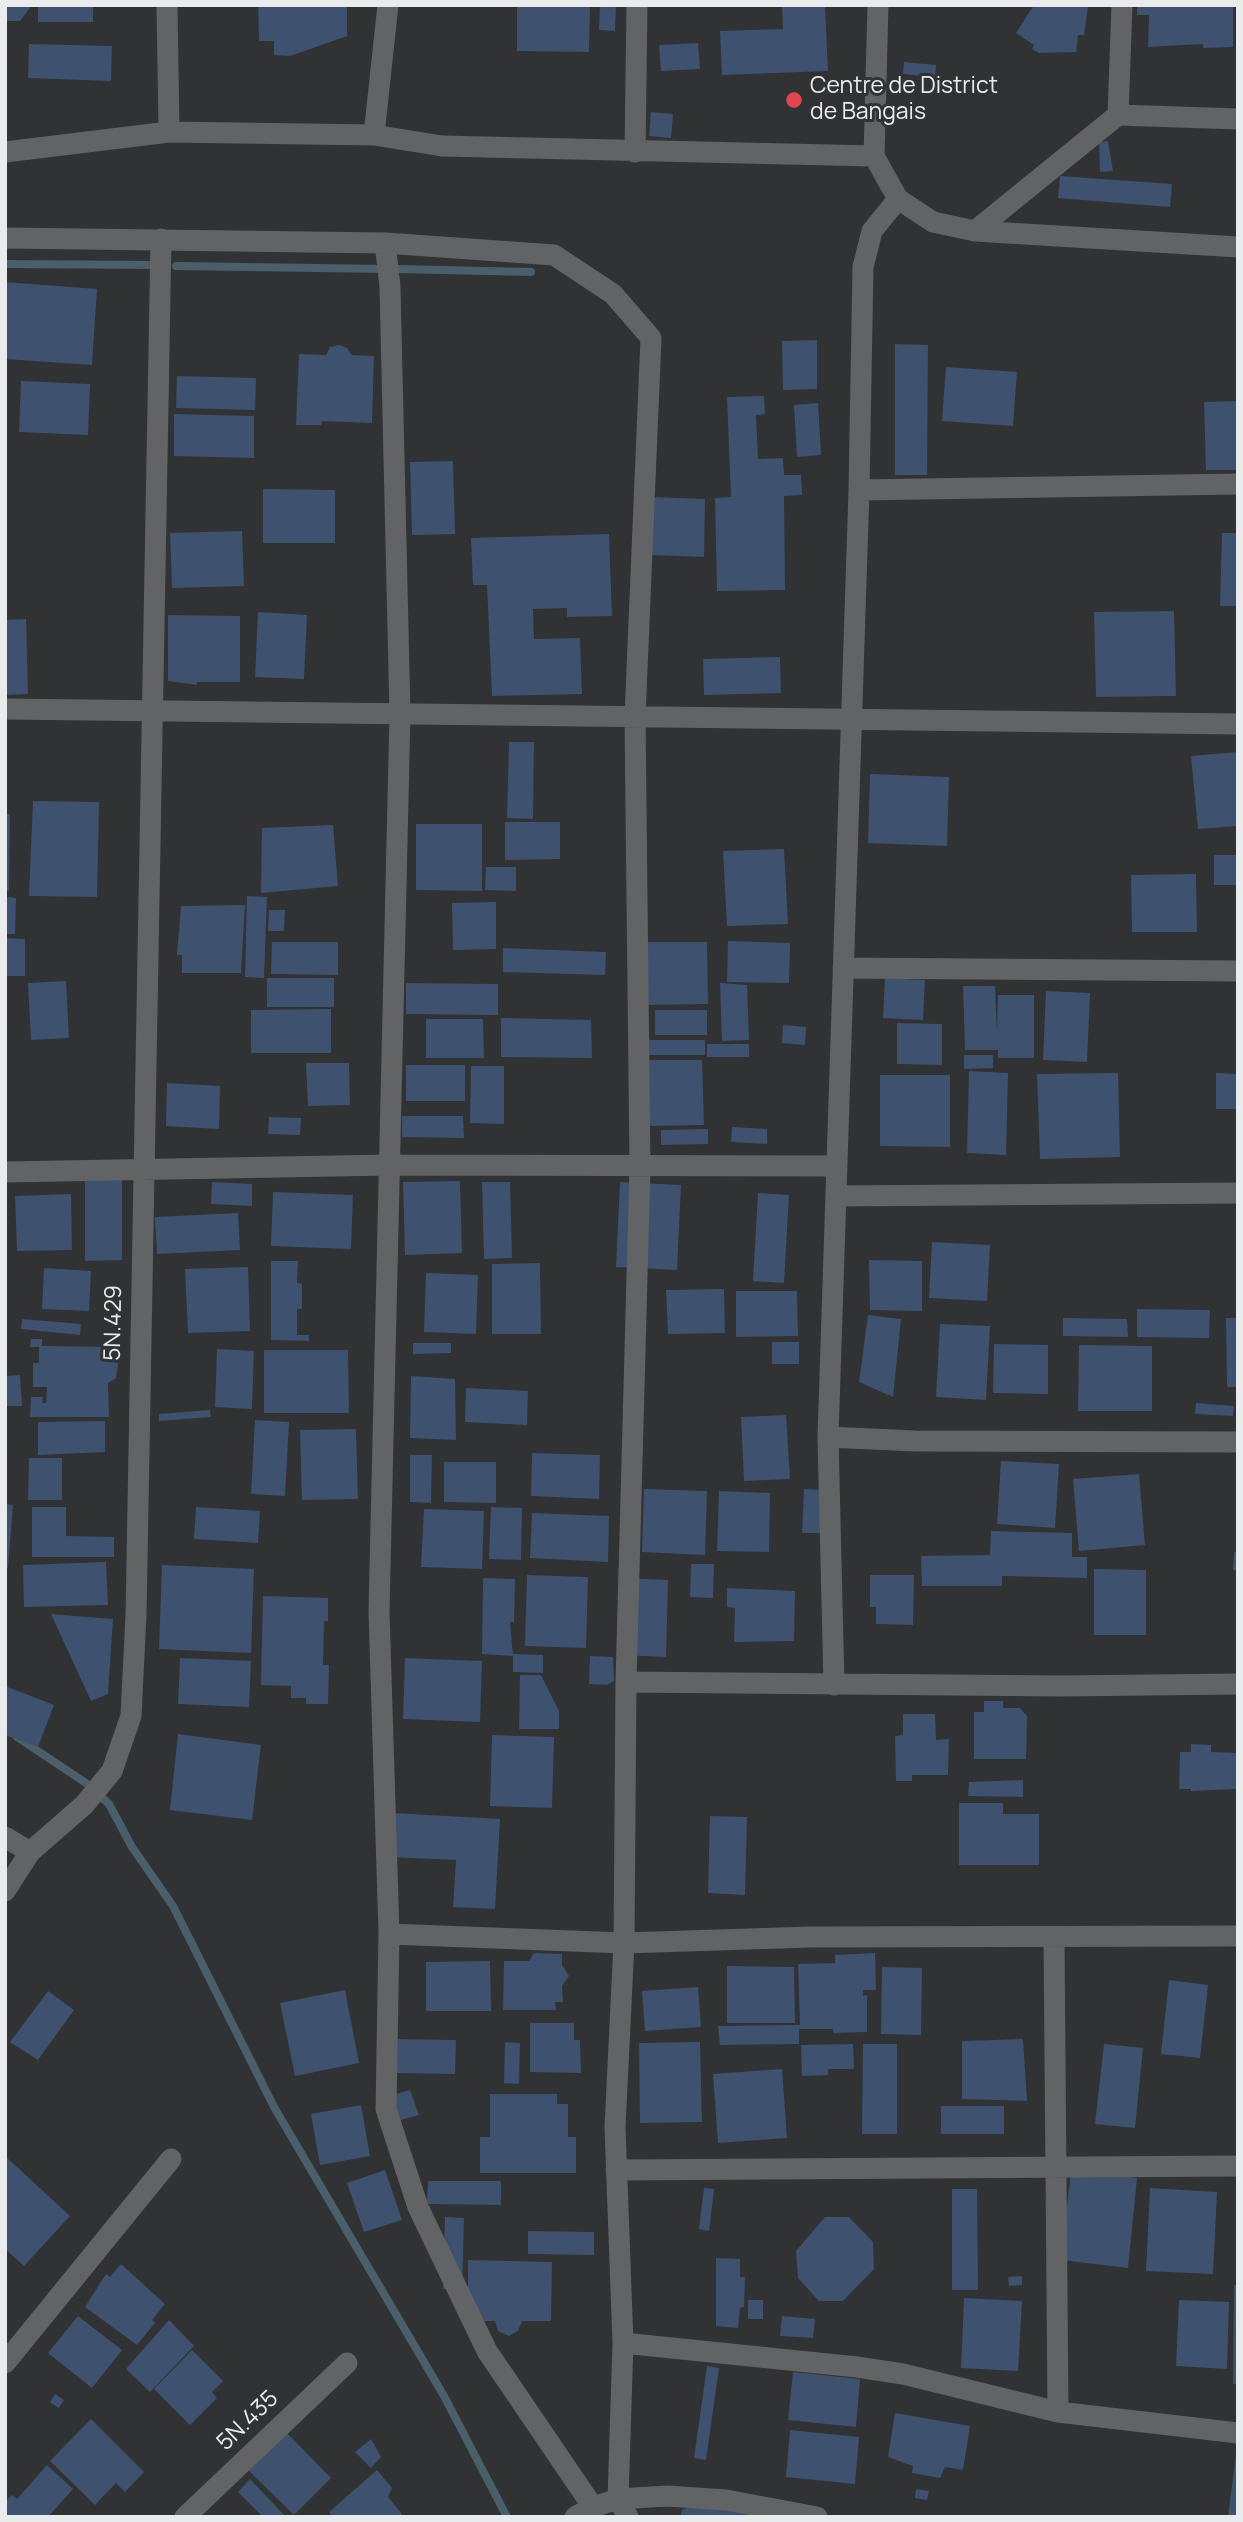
<!DOCTYPE html>
<html>
<head>
<meta charset="utf-8">
<style>
  body { margin:0 }
  #map { position:relative; width:1243px; height:2522px; overflow:hidden; background:#303234; font-family:Manrope,sans-serif }
  canvas { display:block }
  .frame { position:absolute; inset:0; border:7px solid #eaebed; pointer-events:none }
</style>
</head>
<body>
<div id="map">
<canvas width="1243" height="2522"></canvas>
<div class="frame"></div>
</div>
<script>
const ctx = document.querySelector('canvas').getContext('2d');
ctx.lineJoin = 'round';
const poly = rows => new Path2D(rows.map(r => 'M' + r).join(''));
function trace(path, color, width, dash) { ctx.strokeStyle = color; ctx.lineWidth = width; ctx.lineCap = dash ? 'butt' : 'round'; ctx.setLineDash(dash || []); ctx.stroke(path); }
function paint(path, color) { ctx.fillStyle = color; ctx.fill(path, 'evenodd'); }
function label(font, color, halo, rows, align = 'center') {
  ctx.font = font + ' Manrope,sans-serif'; ctx.lineWidth = 6; ctx.setLineDash([]); ctx.textBaseline = 'middle'; ctx.strokeStyle = halo; ctx.fillStyle = color; for (const [text, x, y, turn = 0] of rows) {
    ctx.save(); ctx.translate(x, y); ctx.rotate((+turn || 0) * Math.PI / 180); ctx.textAlign = isNaN(turn) ? turn : align; if (halo) ctx.strokeText(text, 0, 0); ctx.fillText(text, 0, 0); ctx.restore();
  }
}
const stream = poly([
  [5,264,161,265],
  [176,266,386,269],
  [397,269,531,272],
  [17,1737,86,1783,109,1804,132,1847,173,1906,274,2107,444,2396,507,2517]
]);
const building = poly([
  [5,5,32,5,20,21,5,21],
  [38,5,93,5,93,22,38,22],
  [258,5,347,5,347,36,290,56,274,55,274,41,259,41],
  [517,5,590,5,589,52,517,51],
  [600,5,616,5,615,31,599,30],
  [782,5,825,5,828,71,722,75,720,31,783,29],
  [1034,5,1088,7,1084,35,1078,35,1076,52,1039,53,1032,49,1034,45,1016,33],
  [1137,5,1233,5,1233,47,1203,48,1203,44,1148,47,1149,15,1137,15],
  [698,43,700,69,661,71,659,45],
  [29,44,112,46,111,81,28,78],
  [904,62,936,65,935,77,903,74],
  [651,112,673,114,671,138,649,136],
  [1108,141,1113,171,1100,172,1099,142],
  [1060,176,1172,184,1170,207,1058,198],
  [5,282,97,289,92,365,5,359],
  [817,340,817,389,783,390,782,341],
  [895,344,928,345,927,475,895,475],
  [339,345,347,348,352,355,374,356,372,423,322,421,321,425,296,425,299,354,326,355,330,347],
  [946,367,1017,372,1013,426,942,421],
  [177,376,256,378,255,410,176,408],
  [21,381,90,384,88,435,19,432],
  [764,396,765,414,756,415,758,459,783,458,784,475,801,475,802,495,784,496,785,590,717,591,715,498,731,497,727,397],
  [1238,401,1238,470,1206,470,1204,402],
  [818,403,821,455,797,457,794,405],
  [174,414,254,416,254,458,174,456],
  [453,461,455,534,412,535,410,462],
  [263,489,335,490,335,543,263,543],
  [652,497,705,499,704,557,651,555],
  [242,531,244,586,172,588,170,533],
  [1222,533,1238,533,1238,606,1220,606],
  [609,534,612,616,567,617,567,608,533,609,534,639,580,638,582,694,492,696,487,585,473,585,471,538],
  [1174,611,1176,696,1096,697,1094,612],
  [258,612,307,615,304,679,255,677],
  [168,615,240,616,240,682,197,682,197,685,168,681],
  [26,619,28,694,5,695,5,620],
  [780,657,781,693,704,695,703,659],
  [509,742,534,742,533,819,507,818],
  [1238,752,1238,826,1198,829,1191,756],
  [870,774,949,777,947,846,868,843],
  [33,801,99,802,97,897,29,896],
  [5,814,10,814,9,891,5,891],
  [505,822,560,822,560,859,505,860],
  [416,824,482,824,482,891,416,890],
  [333,825,338,886,261,893,262,828],
  [784,849,788,924,727,926,723,851],
  [1214,855,1238,855,1238,885,1214,885],
  [486,867,516,867,516,891,485,890],
  [1196,874,1197,932,1132,932,1131,875],
  [247,896,267,897,264,978,245,977],
  [5,897,16,898,15,934,5,934],
  [496,902,496,949,453,950,452,903],
  [245,905,241,973,182,973,182,955,177,955,181,906],
  [269,910,285,910,284,931,268,931],
  [5,938,25,939,25,976,5,976],
  [728,941,790,943,789,983,727,982],
  [272,942,338,942,338,975,271,974],
  [645,942,707,942,708,1004,646,1005],
  [503,948,606,952,605,975,503,972],
  [267,978,334,978,334,1007,267,1007],
  [885,978,925,980,923,1020,883,1018],
  [66,981,69,1038,31,1040,28,983],
  [406,983,498,984,498,1015,406,1014],
  [720,983,747,985,749,1040,722,1041],
  [963,986,995,986,997,1033,998,995,1034,995,1034,1058,998,1058,998,1050,965,1050],
  [1046,991,1090,993,1087,1062,1043,1060],
  [331,1009,331,1053,251,1053,251,1010],
  [655,1010,707,1010,707,1035,655,1035],
  [501,1018,591,1020,592,1058,501,1057],
  [426,1019,483,1019,484,1058,426,1058],
  [897,1023,942,1024,942,1065,897,1064],
  [783,1025,806,1027,805,1045,782,1043],
  [648,1040,705,1040,705,1055,648,1055],
  [707,1044,749,1044,749,1057,707,1057],
  [964,1055,993,1055,993,1068,964,1069],
  [645,1060,702,1060,704,1125,646,1126],
  [306,1063,349,1063,350,1105,308,1106],
  [406,1065,465,1065,465,1101,406,1101],
  [471,1066,504,1066,504,1124,470,1123],
  [969,1071,1008,1073,1006,1155,967,1153],
  [1118,1073,1120,1157,1040,1159,1037,1074],
  [1216,1073,1238,1074,1238,1109,1216,1109],
  [880,1075,950,1075,950,1147,880,1146],
  [167,1083,220,1086,219,1129,166,1126],
  [402,1116,463,1116,464,1138,402,1137],
  [269,1117,301,1118,300,1135,268,1134],
  [732,1127,767,1129,767,1144,731,1142],
  [708,1129,708,1144,661,1145,661,1130],
  [85,1176,122,1177,122,1260,85,1261],
  [460,1181,462,1253,405,1255,403,1182],
  [212,1182,252,1184,252,1206,211,1204],
  [482,1182,510,1182,512,1258,484,1259],
  [620,1182,681,1185,677,1270,616,1267],
  [273,1192,353,1195,351,1249,271,1246],
  [758,1193,789,1195,784,1283,753,1281],
  [71,1194,72,1250,17,1251,15,1196],
  [238,1213,240,1250,157,1254,155,1217],
  [932,1242,990,1245,987,1301,929,1298],
  [869,1260,922,1261,922,1311,870,1310],
  [271,1261,298,1261,297,1283,302,1284,302,1309,297,1309,297,1335,309,1335,309,1341,271,1340],
  [540,1263,541,1334,492,1334,492,1264],
  [248,1267,250,1331,188,1333,185,1269],
  [44,1268,91,1271,89,1311,42,1309],
  [426,1273,478,1275,476,1334,424,1332],
  [724,1289,725,1333,668,1334,666,1290],
  [736,1291,797,1291,798,1336,736,1337],
  [1137,1309,1210,1310,1209,1338,1137,1337],
  [868,1315,901,1319,893,1397,859,1382],
  [1063,1318,1127,1319,1128,1337,1063,1336],
  [1226,1318,1238,1318,1238,1387,1227,1387],
  [22,1319,81,1324,80,1335,21,1329],
  [940,1324,990,1326,986,1400,936,1397],
  [31,1339,42,1339,42,1346,111,1347,118,1365,116,1378,108,1383,109,1417,30,1417,31,1397,43,1397,42,1403,46,1403,47,1387,33,1387,33,1363,39,1363,39,1347,30,1347],
  [772,1342,799,1342,799,1364,772,1364],
  [413,1343,451,1343,451,1353,413,1354],
  [994,1344,1048,1345,1048,1394,993,1393],
  [1079,1345,1152,1346,1152,1411,1078,1411],
  [217,1349,254,1351,252,1409,215,1407],
  [264,1350,348,1350,349,1413,264,1413],
  [20,1375,22,1406,5,1406,5,1376],
  [411,1376,455,1379,456,1440,410,1438],
  [466,1388,528,1391,527,1425,465,1422],
  [1196,1403,1234,1406,1233,1416,1195,1414],
  [210,1410,211,1417,159,1421,159,1414],
  [786,1415,790,1479,744,1481,741,1417],
  [255,1420,289,1422,285,1496,251,1494],
  [105,1421,105,1452,38,1455,38,1422],
  [356,1429,358,1499,302,1500,300,1430],
  [532,1453,600,1455,599,1499,531,1496],
  [410,1455,432,1455,431,1503,410,1502],
  [29,1458,62,1458,62,1500,28,1500],
  [1001,1461,1059,1464,1055,1528,997,1524],
  [444,1462,496,1462,496,1503,444,1502],
  [1139,1474,1145,1545,1079,1551,1073,1479],
  [644,1489,707,1491,705,1555,642,1552],
  [804,1489,823,1490,822,1533,802,1533],
  [719,1491,770,1493,769,1552,717,1551],
  [5,1504,13,1505,8,1568,5,1567],
  [32,1507,66,1507,66,1536,114,1537,114,1557,32,1557],
  [196,1507,260,1511,258,1543,194,1539],
  [491,1507,522,1508,521,1560,489,1559],
  [424,1509,484,1511,482,1569,421,1567],
  [532,1513,609,1516,608,1562,530,1558],
  [991,1531,1072,1533,1072,1557,1087,1557,1087,1578,1002,1576,1002,1586,922,1586,921,1556,990,1555],
  [1234,1552,1238,1552,1238,1571,1233,1570],
  [106,1562,108,1605,24,1607,23,1565],
  [691,1564,714,1564,713,1598,690,1597],
  [162,1565,254,1569,251,1653,159,1649],
  [1094,1569,1146,1570,1146,1635,1094,1635],
  [527,1575,588,1577,586,1648,525,1646],
  [870,1575,914,1575,913,1625,876,1624,876,1607,870,1607],
  [483,1578,515,1579,514,1622,510,1622,513,1656,482,1654],
  [623,1578,668,1580,666,1657,621,1655],
  [727,1588,795,1591,794,1641,734,1642,735,1608,727,1607],
  [263,1596,328,1598,328,1621,324,1621,323,1665,329,1665,328,1704,306,1704,306,1698,291,1698,291,1686,261,1685],
  [51,1614,113,1619,108,1694,91,1701],
  [513,1654,543,1655,543,1673,513,1672],
  [590,1656,613,1657,614,1681,607,1685,589,1684],
  [180,1658,251,1661,249,1707,178,1704],
  [405,1658,482,1661,480,1722,403,1719],
  [520,1675,541,1675,559,1711,559,1729,519,1729],
  [5,1686,54,1705,38,1747,5,1735],
  [984,1701,1003,1701,1003,1708,1020,1708,1027,1716,1026,1759,974,1759,974,1712,984,1712],
  [903,1714,935,1714,936,1740,949,1739,948,1775,912,1775,912,1781,896,1781,895,1736,903,1735],
  [178,1734,261,1745,252,1820,170,1810],
  [492,1735,554,1737,552,1808,490,1806],
  [1191,1744,1211,1745,1211,1752,1238,1753,1237,1789,1191,1791,1191,1789,1179,1789,1180,1752,1191,1752],
  [1023,1780,1023,1797,968,1796,969,1782],
  [959,1803,1003,1803,1003,1814,1039,1814,1039,1865,959,1865],
  [392,1813,500,1819,495,1909,453,1907,456,1860,390,1857],
  [710,1816,747,1817,745,1895,708,1893],
  [534,1953,562,1954,562,1965,569,1976,562,1986,563,2002,555,2002,556,2010,503,2010,504,1961,529,1961],
  [875,1953,876,1990,863,1990,863,1996,867,1995,867,2032,833,2033,833,2029,799,2029,799,2044,720,2045,718,2026,800,2025,798,1964,835,1963,835,1955],
  [490,1961,491,2011,426,2011,426,1962],
  [727,1966,794,1967,795,2023,727,2023],
  [882,1967,922,1968,921,2035,881,2034],
  [1169,1980,1208,1985,1200,2058,1161,2054],
  [698,1987,701,2027,645,2031,642,1991],
  [345,1990,359,2063,295,2076,280,2003],
  [48,1991,74,2010,38,2060,10,2042],
  [530,2023,574,2023,574,2040,580,2040,581,2073,530,2072],
  [393,2039,456,2040,455,2074,394,2073],
  [1023,2039,1027,2101,962,2099,962,2041],
  [505,2042,520,2043,519,2084,504,2083],
  [700,2042,702,2122,640,2123,639,2043],
  [853,2044,854,2069,828,2069,828,2075,802,2076,801,2045],
  [863,2044,897,2044,897,2134,862,2134],
  [1104,2044,1143,2048,1135,2128,1095,2124],
  [782,2069,787,2138,718,2143,713,2074],
  [410,2090,419,2115,397,2121,389,2096],
  [490,2094,557,2094,557,2104,568,2104,568,2137,576,2137,576,2173,480,2173,480,2137,490,2137],
  [361,2105,370,2156,320,2165,311,2114],
  [941,2106,1004,2106,1004,2134,941,2134],
  [5,2156,70,2216,24,2266,5,2249],
  [385,2170,402,2220,364,2232,347,2183],
  [1071,2171,1137,2178,1128,2268,1061,2260],
  [428,2181,501,2181,501,2205,427,2204],
  [704,2188,714,2189,709,2231,699,2229],
  [1150,2188,1217,2192,1213,2274,1146,2271],
  [952,2189,977,2189,978,2290,952,2290],
  [445,2217,464,2218,462,2290,443,2289],
  [825,2217,849,2217,873,2242,874,2269,843,2301,819,2301,798,2278,796,2251],
  [528,2231,594,2232,594,2255,528,2254],
  [716,2258,740,2259,740,2277,745,2277,744,2307,740,2308,738,2328,716,2326],
  [468,2260,552,2262,551,2321,522,2321,518,2331,509,2336,498,2331,495,2321,468,2321],
  [121,2264,165,2304,152,2320,155,2323,137,2345,85,2307,106,2274,110,2277],
  [1022,2276,1022,2285,1009,2286,1008,2277],
  [1234,2285,1238,2285,1238,2384,1233,2384],
  [964,2298,1022,2301,1018,2371,961,2368],
  [748,2300,763,2300,763,2319,748,2319],
  [1179,2300,1229,2302,1227,2369,1176,2366],
  [78,2316,122,2350,92,2388,48,2353],
  [782,2316,815,2319,813,2338,780,2336],
  [169,2320,194,2346,150,2392,126,2369],
  [192,2350,223,2381,212,2392,217,2398,190,2425,154,2389],
  [707,2366,719,2368,706,2460,694,2458],
  [793,2372,860,2379,856,2427,788,2420],
  [55,2394,64,2400,59,2408,50,2402],
  [895,2413,970,2426,963,2470,945,2467,940,2478,912,2473,913,2466,888,2457],
  [91,2419,144,2472,125,2492,116,2483,95,2505,50,2461],
  [790,2430,859,2437,855,2484,786,2477],
  [285,2431,331,2478,294,2515,247,2469],
  [371,2439,381,2457,371,2468,355,2452],
  [1236,2454,1238,2517,1228,2517],
  [47,2465,73,2489,48,2517,5,2517,5,2502,12,2495,17,2499],
  [377,2470,392,2488,388,2497,402,2514,399,2517,333,2517,329,2512],
  [250,2479,286,2517,263,2517,238,2492],
  [916,2489,929,2491,927,2500,915,2498],
  [696,2504,763,2517,680,2517,682,2510]
]);
const minor = poly([
  [167,5,169,132],
  [1122,5,1118,115,1238,119],
  [374,135,388,5],
  [5,152,169,132,374,135,442,146,874,156,898,199,933,222,975,231,1238,247],
  [635,152,637,5],
  [874,156,878,5],
  [975,231,1118,115],
  [5,238,385,243,554,255,613,294,651,338,635,717,640,1167,626,1682,624,1943,615,2127,623,2343,618,2499,628,2517],
  [385,243,390,287,400,714,379,1611,389,1934,386,2109,418,2207,487,2351,593,2507],
  [859,490,1238,484],
  [5,709,1238,724],
  [843,968,1238,971],
  [5,1172,390,1165,837,1166],
  [836,1196,1238,1193],
  [828,1437,915,1441,1238,1442],
  [626,1682,1061,1686,1238,1684],
  [834,1685,828,1437,859,490,863,267,872,231,898,199],
  [5,1837,30,1852],
  [5,1891,30,1852,84,1805,112,1771,131,1716,136,1615,161,239],
  [389,1934,624,1943,811,1937,1238,1936],
  [1054,1938,1058,2412],
  [616,2170,1238,2166],
  [623,2343,857,2367,903,2374,1058,2412,1238,2433],
  [5,2363,171,2159],
  [185,2517,347,2363],
  [575,2517,593,2507,618,2499,667,2496,726,2500,817,2517]
]);
const markers = [
  [794,100,9,"#e0444e"]
];
const poiNames = [
  ["Centre de District",810,87],
  ["de Bangais",810,113]
];
const streetNames = [
  ["5N.429",114,1323,-89],
  ["5N.435",248,2421,-44]
];
trace(stream, '#4a5f69', 8);
paint(building, '#3e516f');
trace(minor, '#616365', 21);
for (const [x, y, r, color] of markers) { const dot = new Path2D(); dot.arc(x, y, r, 0, 2 * Math.PI); ctx.fillStyle = color; ctx.fill(dot); trace(dot, '#303234', 2.5); }
label('23px', '#eaebed', '#303234', poiNames, 'left');
label('23px', '#eaebed', '#303234', streetNames);
</script>
</body>
</html>
